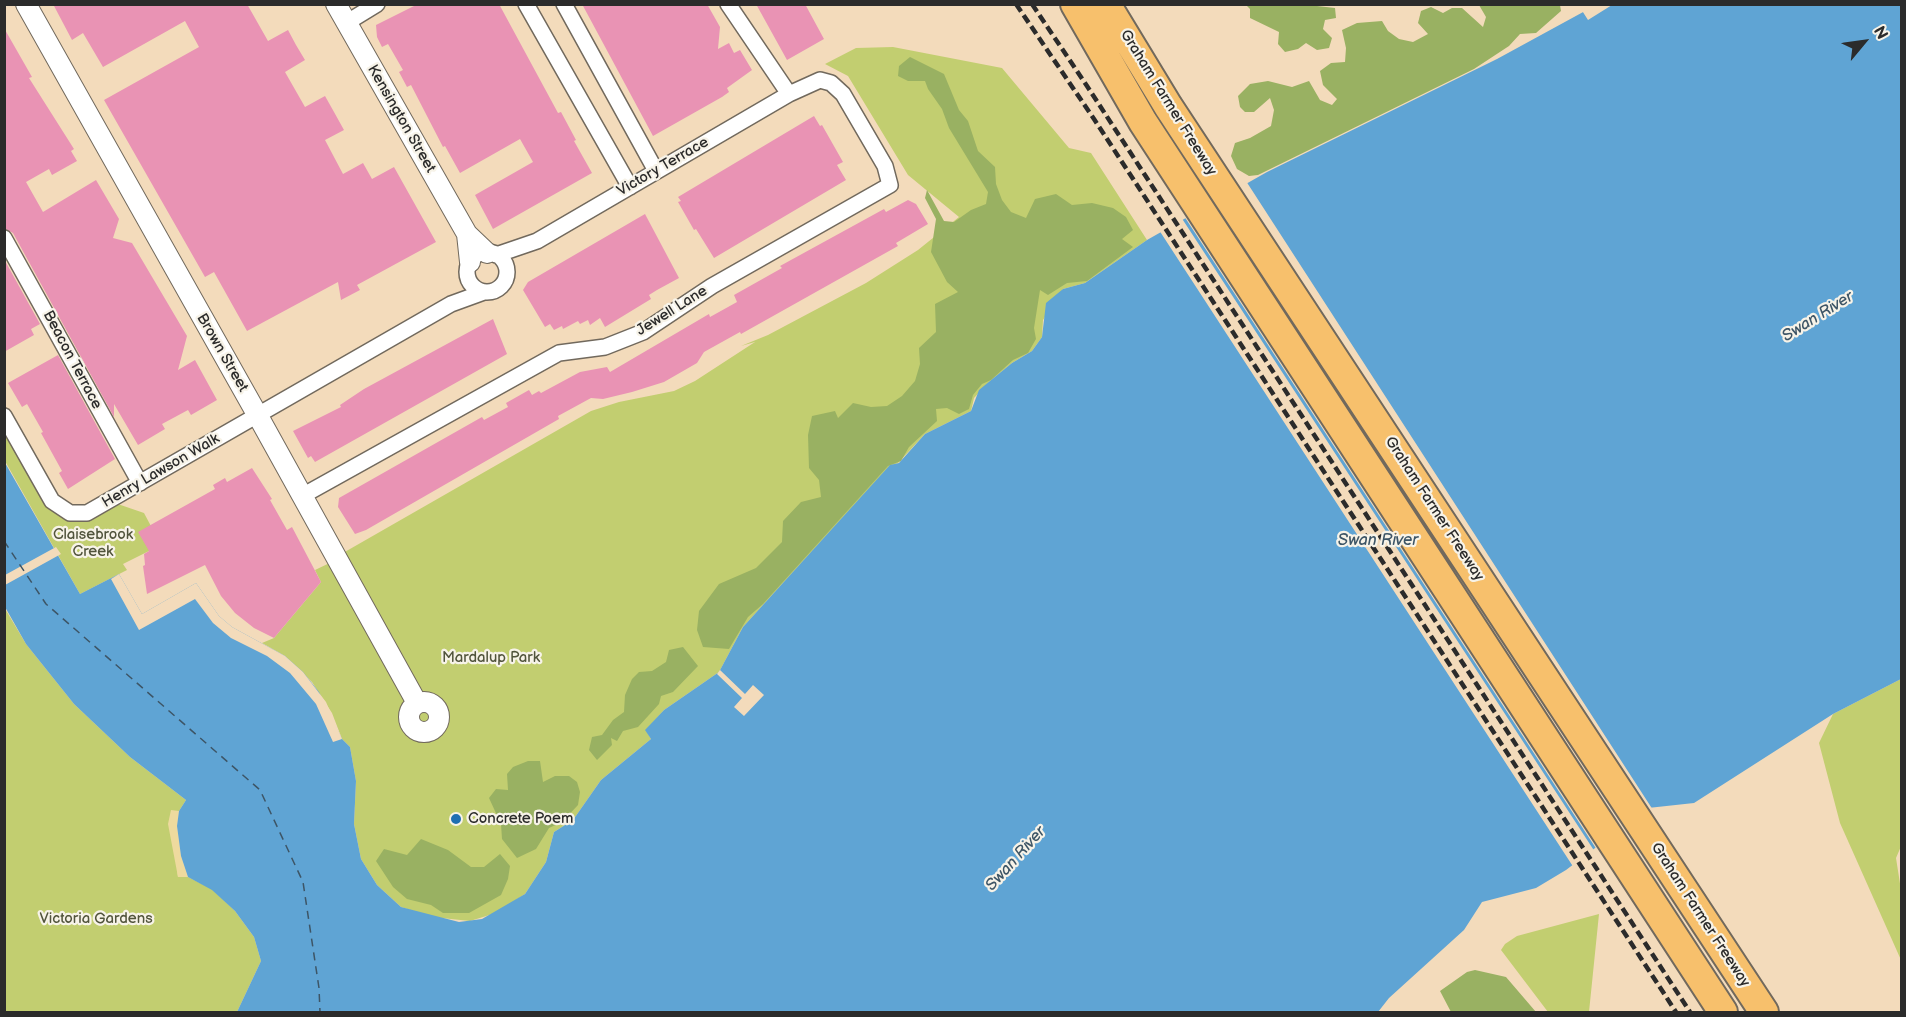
<!DOCTYPE html>
<html>
<head>
<meta charset="utf-8">
<style>
  body { margin:0 }
  #map { position:relative; width:1906px; height:1017px; overflow:hidden; background:#f3dbbb; font-family:"Balsamiq Sans",sans-serif }
  canvas { display:block }
  .frame { position:absolute; inset:0; border:6px solid #2b2b2b; pointer-events:none }
  .north { position:absolute; left:1834px; top:12px; width:60px; height:60px; -webkit-text-stroke:4px #f7f3e8; paint-order:stroke; rotate:61deg; font-size:16px; font-weight:700; line-height:24px; text-align:center; color:#2b2b2b }
  .north::after { content:''; display:block; margin:auto; width:21px; height:27px; background:#2b2b2b; clip-path:polygon(50% 0,100% 100%,50% 72%,0 100%) }
</style>
</head>
<body>
<div id="map">
<canvas width="1906" height="1017"></canvas>
<div class="frame"></div>
<div class="north">N</div>
</div>
<script>
const ctx = document.querySelector('canvas').getContext('2d');
ctx.lineJoin = 'round';
function paint(path, color) { ctx.fillStyle = color; ctx.fill(path, 'evenodd'); }
const poly = rows => new Path2D(rows.map(r => 'M' + r).join(''));
function trace(path, color, width, dash) { ctx.strokeStyle = color; ctx.lineWidth = width; ctx.lineCap = dash ? 'butt' : 'round'; ctx.setLineDash(dash || []); ctx.stroke(path); }
function label(font, color, halo, rows, align = 'center') {
  ctx.font = font + ' "Balsamiq Sans",sans-serif'; ctx.lineWidth = 4.5; ctx.setLineDash([]); ctx.textBaseline = 'middle'; ctx.strokeStyle = halo; ctx.fillStyle = color; for (const [text, x, y, turn = 0] of rows) {
    ctx.save(); ctx.translate(x, y); ctx.rotate((+turn || 0) * Math.PI / 180); ctx.textAlign = isNaN(turn) ? turn : align; if (halo) ctx.strokeText(text, 0, 0); ctx.fillText(text, 0, 0); ctx.restore();
  }
}
const green = poly([
  [893,47,1002,68,1069,148,1091,153,1147,240,1085,283,1063,289,1043,320,1042,337,1032,351,1012,363,988,383,974,398,971,411,925,434,898,463,890,466,743,627,719,672,664,710,646,730,651,739,601,780,573,820,554,832,546,862,525,894,496,913,470,921,432,917,401,907,377,885,361,859,354,824,356,781,350,747,342,739,332,713,312,682,285,656,262,643,274,638,321,582,315,570,338,559,336,557,591,411,619,402,674,391,695,381,755,342,741,346,768,335,866,283,918,250,959,217,908,175,848,76,825,64,856,48],
  [4,416,52,501,70,513,109,501,144,513,161,545,123,564,127,570,80,594,5,461],
  [4,607,26,644,74,704,130,757,186,800,179,811,171,811,178,877,188,877,212,889,235,911,254,937,261,961,237,1012,5,1012],
  [1901,679,1902,844,1896,858,1901,890,1901,960,1840,823,1819,743,1833,714],
  [1599,914,1589,1012,1548,1012,1501,950,1505,944,1517,936]
]);
const forest = poly([
  [1308,5,1335,8,1336,18,1325,20,1323,29,1332,38,1329,48,1317,50,1306,43,1298,49,1285,52,1278,44,1279,32,1250,18,1250,9,1246,5],
  [1479,5,1560,5,1561,11,1536,33,1520,34,1509,46,1474,69,1258,175,1249,176,1237,169,1231,156,1235,143,1250,138,1271,126,1274,110,1270,98,1254,112,1245,112,1240,107,1238,96,1250,84,1268,81,1292,87,1309,81,1320,100,1332,105,1337,99,1323,85,1320,71,1331,63,1345,62,1346,48,1342,30,1357,23,1382,21,1388,31,1399,39,1413,42,1428,34,1418,23,1421,11,1431,7,1443,13,1452,8,1462,8,1483,27,1486,17],
  [910,57,944,74,959,110,968,121,978,151,995,167,996,184,1002,200,1011,212,1026,218,1035,199,1056,194,1072,205,1092,203,1113,208,1126,217,1133,230,1122,239,1133,247,1087,281,1067,283,1048,295,1040,290,1034,328,1036,339,1028,353,1013,360,991,380,982,384,973,395,969,409,959,414,947,408,936,409,937,421,909,447,901,461,888,466,763,604,748,617,729,649,703,647,697,630,699,611,719,584,756,568,782,542,783,521,801,502,821,497,819,480,809,468,808,435,812,416,835,411,838,418,853,403,871,407,887,406,902,396,915,381,920,364,919,348,936,332,935,304,958,292,947,282,931,252,936,219,925,198,927,190,944,221,954,222,971,210,986,204,988,192,949,128,942,109,928,89,925,81,908,81,898,76,899,66],
  [683,647,698,666,673,692,661,696,659,704,638,727,623,731,617,741,611,738,612,745,597,760,589,750,592,737,602,735,613,720,624,712,625,695,632,679,639,672,652,671,666,662,669,650],
  [528,761,540,761,543,782,555,776,569,776,577,782,580,792,578,805,562,822,549,828,536,849,517,858,502,839,501,824,489,798,496,789,508,790,507,774,513,767],
  [421,839,448,850,471,867,484,867,500,854,510,866,508,879,501,895,469,913,443,913,431,905,407,899,393,887,376,861,384,849,407,855],
  [1475,970,1506,977,1536,1012,1451,1012,1440,991,1467,972]
]);
const sand = poly([
  [171,810,179,811,177,826,181,856,188,877,178,877,168,824]
]);
const water = poly([
  [1596,5,1901,5,1901,679,1833,714,1694,803,1648,808,1566,870,1536,888,1482,902,1464,930,1389,998,1378,1012,237,1012,261,961,254,937,235,911,212,890,188,877,181,856,177,826,179,811,186,800,130,757,74,704,26,644,5,607,4,461,80,594,119,574,142,614,196,583,219,616,232,627,285,656,303,672,319,692,342,739,350,747,356,781,354,824,361,859,377,885,401,907,459,922,482,919,525,894,546,862,554,832,573,820,601,780,651,739,645,730,664,710,719,672,743,627,890,465,899,463,925,434,971,411,979,390,1012,363,1032,351,1042,337,1046,303,1063,289,1085,283,1147,240,1267,172,1497,59]
]);
const pier = poly([
  [1590,4,1612,4,1612,5,1588,20,1581,9],
  [1246,181,1653,810,1597,850,1184,216],
  [1181,217,1595,852,1574,868,1159,230],
  [56,547,61,554,5,585,5,575],
  [119,574,142,614,196,583,219,616,232,627,285,656,303,672,326,702,342,739,333,742,316,704,290,673,267,656,231,638,213,623,195,599,139,630,111,579],
  [720,670,745,694,753,685,764,695,744,716,734,707,742,698,717,674]
]);
const ferry = poly([
  [4,541,46,604,260,790,303,882,319,988,320,1012]
]);
const building = poly([
  [53,4,247,4,268,41,288,30,296,45,305,60,285,72,305,107,325,96,334,112,344,130,325,140,343,174,363,163,372,179,394,167,436,242,357,285,360,290,341,300,338,282,247,331,214,272,205,277,104,100,199,47,185,21,103,67,83,33,72,40],
  [418,4,499,4,558,113,561,112,576,140,574,141,592,173,493,229,475,195,533,162,520,139,460,173,445,146,443,147,411,85,407,87,399,72,403,70,388,44,382,47,377,37,376,25],
  [582,4,707,4,720,27,718,49,729,43,734,53,740,50,752,70,727,88,729,92,722,97,653,136],
  [756,4,805,4,824,39,787,60],
  [4,28,32,77,29,78,74,149,71,151,77,161,52,175,49,169,26,182,43,212,96,180,119,219,113,238,132,243,187,336,178,370,195,360,217,400,191,415,188,410,162,424,165,429,138,445,114,404,114,417,13,233,4,228],
  [814,116,820,126,822,125,843,162,837,165,846,180,714,258,696,229,694,230,678,202,681,201,678,197],
  [908,200,916,204,928,224,896,243,898,246,741,334,740,332,704,352,697,363,664,382,632,392,603,399,591,398,558,416,559,419,366,530,355,534,338,507,339,498,482,417,484,420,508,407,506,403,529,390,532,395,539,391,541,393,580,372,607,367,610,372,709,314,710,317,737,302,734,295,782,268,780,266,884,209,886,212],
  [645,214,679,278,657,290,649,295,651,299,605,327,600,318,590,325,588,320,580,324,578,321,563,329,562,326,554,330,550,324,545,327,523,290,528,282],
  [4,259,40,324,31,329,34,335,4,352],
  [493,319,507,354,315,462,311,456,308,458,293,431,341,407,340,405,364,389],
  [58,355,115,459,68,489,59,473,62,471,41,433,43,432,27,404,22,407,8,383],
  [252,468,272,499,270,500,287,530,292,527,321,582,274,638,254,628,235,613,221,596,205,565,147,594,143,566,145,565,144,554,149,551,138,532,215,489,213,485,225,478,227,482]
]);
const minor = poly([
  [526,4,630,187],
  [564,4,656,171],
  [728,4,789,94],
  [346,23,377,4],
  [4,238,140,483],
  '467 272a20 20 0 1 1 40 0a20 20 0 1 1-40 0Z',
  [4,416,52,501,70,513,87,513,451,304,484,292],
  [302,496,559,353,605,347,643,332,712,286,890,185,885,166,843,94,831,83,820,80,789,94,537,241,496,255]
]);
const tertiary = poly([
  [26,4,258,416,417,703],
  [336,4,467,234,487,253],
  [467,234,470,262],
  '409 717a15 15 0 1 1 30 0a15 15 0 1 1-30 0Z'
]);
const motorway = poly([
  [1075,4,1143,122,1723,1012],
  [1106,4,1168,106,1764,1012]
]);
const rail = poly([
  [1016,4,1094,119,1676,1012],
  [1032,4,1087,86,1690,1012]
]);
const markers = [
  [456,819,6,"#1f6fb2"]
];
const streetNames = [
  ["Graham Farmer Freeway",1168,103,58],
  ["Kensington Street",401,119,60],
  ["Victory Terrace",663,167,-30],
  ["Jewell Lane",672,311,-32],
  ["Brown Street",222,353,60],
  ["Beacon Terrace",72,360,62],
  ["Henry Lawson Walk",161,471,-30],
  ["Graham Farmer Freeway",1434,509,57],
  ["Graham Farmer Freeway",1700,915,57]
];
const parkNames = [
  ["Claisebrook",93,535],
  ["Creek",93,552],
  ["Mardalup Park",491,658],
  ["Victoria Gardens",96,919]
];
const poiNames = [
  ["Concrete Poem",468,819]
];
const waterNames = [
  ["Swan River",1818,317,-32],
  ["Swan River",1378,541],
  ["Swan River",1016,859,-48]
];
paint(green, '#c2ce70');
paint(forest, '#99b162');
paint(sand, '#eeda9e');
paint(water, '#5fa4d4');
paint(pier, '#f3dbbb');
trace(ferry, '#3d5566', 1.5, [8, 6]);
paint(building, '#e993b4');
trace(minor, '#71695d', 18);
trace(tertiary, '#71695d', 22);
trace(motorway, '#71695d', 32);
trace(minor, '#fff', 15);
trace(tertiary, '#fff', 20);
trace(motorway, '#f7c06c', 28);
trace(rail, '#2b2b2b', 4.5, [9, 4.5]);
for (const [x, y, r, color] of markers) { const dot = new Path2D(); dot.arc(x, y, r, 0, 2 * Math.PI); ctx.fillStyle = color; ctx.fill(dot); trace(dot, '#f7f3e8', 2); }
label('15px', '#2b2b2b', '#f7f3e8', streetNames);
label('15px', '#51543c', '#f7f3e8', parkNames);
label('15px', '#2b2b2b', '#f7f3e8', poiNames, 'left');
label('italic 16px', '#3d5566', '#f7f3e8', waterNames);
</script>
</body>
</html>
